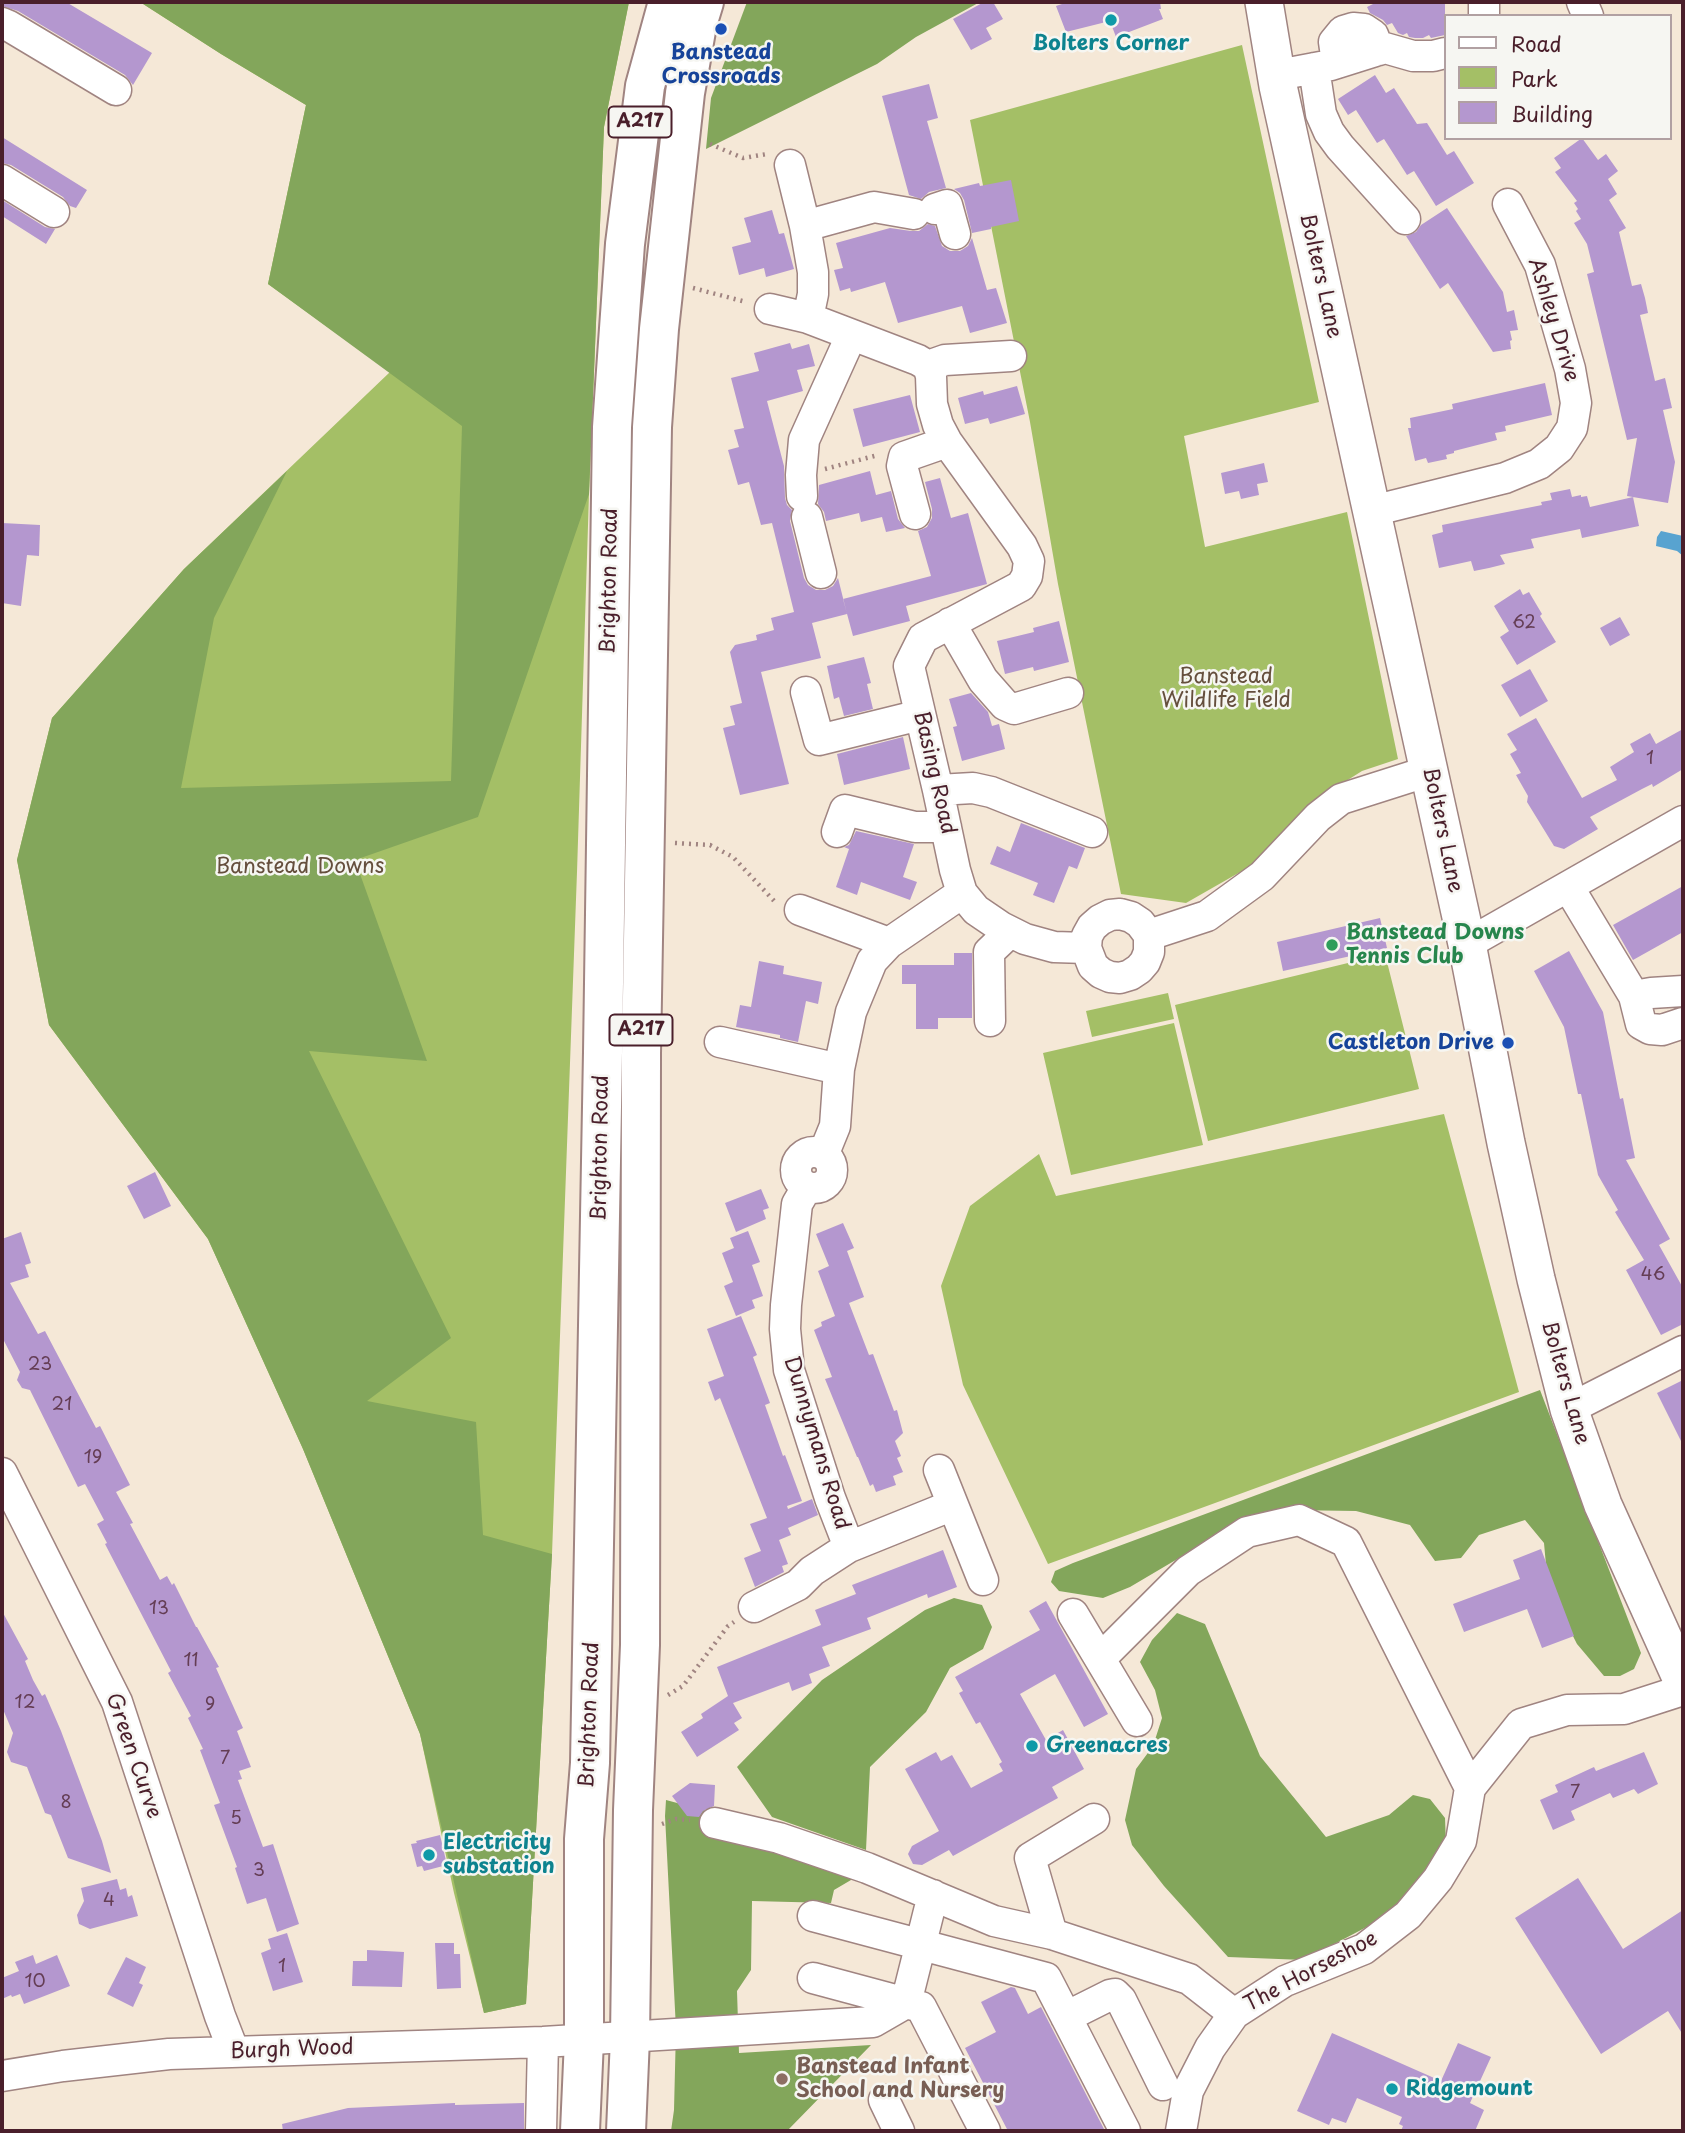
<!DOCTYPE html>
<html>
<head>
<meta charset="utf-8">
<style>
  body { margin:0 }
  #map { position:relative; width:1685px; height:2133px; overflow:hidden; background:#f5e8d7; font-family:"Playpen Sans",sans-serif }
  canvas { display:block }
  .frame { position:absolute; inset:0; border:4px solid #4a1f2b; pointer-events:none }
  .legend { position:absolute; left:1444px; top:14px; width:228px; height:126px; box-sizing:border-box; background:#f6f6f2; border:2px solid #b1a0a2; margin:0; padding:9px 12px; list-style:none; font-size:21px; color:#4a1f2b }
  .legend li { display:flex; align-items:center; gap:14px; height:35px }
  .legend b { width:35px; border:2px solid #b1a0a2 }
</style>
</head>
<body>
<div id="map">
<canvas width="1685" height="2133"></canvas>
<div class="frame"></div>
<ul class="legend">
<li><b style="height:9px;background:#fff"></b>Road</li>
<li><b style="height:19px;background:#a4bf66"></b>Park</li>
<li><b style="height:19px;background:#b497cf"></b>Building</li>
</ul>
</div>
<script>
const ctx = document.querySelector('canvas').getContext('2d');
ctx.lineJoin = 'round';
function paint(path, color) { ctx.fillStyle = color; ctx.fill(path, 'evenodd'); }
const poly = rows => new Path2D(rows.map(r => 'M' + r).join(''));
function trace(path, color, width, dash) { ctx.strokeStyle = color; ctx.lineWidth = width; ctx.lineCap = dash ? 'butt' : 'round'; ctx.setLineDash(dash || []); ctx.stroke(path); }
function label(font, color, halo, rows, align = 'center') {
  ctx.font = font + ' "Playpen Sans",sans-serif'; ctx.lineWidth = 5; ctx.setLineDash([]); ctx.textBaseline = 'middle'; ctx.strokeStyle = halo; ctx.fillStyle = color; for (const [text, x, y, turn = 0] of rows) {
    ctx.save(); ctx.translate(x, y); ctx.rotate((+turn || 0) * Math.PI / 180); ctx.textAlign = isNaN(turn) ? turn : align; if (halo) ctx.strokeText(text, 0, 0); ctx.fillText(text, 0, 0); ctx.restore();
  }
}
const green = poly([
  [140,2,629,2,604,127,589,494,577,872,552,1554,526,2004,484,2013,454,1893,420,1734,303,1449,208,1239,49,1025,17,860,52,718,184,569,390,372,268,284,306,105,221,54],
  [1242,45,1319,402,1184,436,1205,547,1347,512,1398,759,1362,771,1308,805,1249,867,1186,903,1121,894,1058,584,1030,422,970,120],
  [1385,954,1419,1089,1208,1141,1175,1005],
  [1168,993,1174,1019,1092,1037,1086,1011],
  [1174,1023,1203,1145,1071,1175,1043,1053],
  [1444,1114,1519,1392,1048,1564,963,1385,941,1286,970,1206,1039,1154,1056,1196]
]);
const forest = poly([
  [140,2,629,2,604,127,589,494,478,817,355,860,427,1061,309,1051,451,1338,367,1401,476,1422,483,1535,552,1554,526,2004,484,2013,420,1734,303,1449,208,1239,49,1025,17,860,52,718,184,569,287,471,214,618,181,788,451,781,462,426,268,284,306,105,221,54],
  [747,2,980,2,916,37,877,64,706,149,711,98],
  [1540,1390,1641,1653,1634,1669,1620,1676,1604,1676,1577,1644,1548,1587,1544,1543,1525,1520,1479,1535,1461,1558,1435,1561,1410,1525,1356,1511,1289,1510,1240,1522,1130,1587,1103,1598,1059,1591,1051,1582,1055,1571,1073,1563],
  [954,1598,982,1605,992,1627,983,1649,950,1668,926,1712,870,1767,866,1850,772,1817,737,1767,822,1680,925,1610],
  [1177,1613,1205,1624,1260,1756,1326,1837,1389,1815,1413,1795,1430,1799,1445,1818,1446,1845,1397,1911,1304,1960,1228,1957,1164,1886,1132,1845,1125,1820,1136,1769,1153,1746,1162,1718,1155,1690,1140,1662,1152,1640],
  [666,1800,767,1827,861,1861,851,1880,834,1890,831,1903,752,1901,751,1970,737,1991,739,2053,871,2045,787,2131,671,2131,674,2110,676,2029,665,1816]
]);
const water = poly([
  [1661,531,1683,536,1683,556,1677,551,1656,546,1657,537]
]);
const building = poly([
  [2,2,66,2,152,53,133,85,125,75,18,11,2,6],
  [984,2,993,2,1003,19,986,28,992,39,971,50,953,19],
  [1068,2,1160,2,1161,9,1159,9,1163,19,1116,37,1110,21,1066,32,1056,6],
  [1377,2,1445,2,1445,35,1431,38,1429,35,1423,38,1415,38,1409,37,1407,33,1403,35,1398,33,1392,23,1387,25,1383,20,1370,13,1367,7],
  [1375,75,1386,93,1394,88,1417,124,1427,123,1447,155,1454,151,1474,183,1436,206,1414,171,1407,175,1384,139,1377,143,1356,110,1348,115,1338,99],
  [929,84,938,118,927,121,946,188,929,192,921,199,909,195,882,96],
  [2,137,87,190,76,208,70,206,63,197,11,165,2,163],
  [1582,138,1598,160,1606,154,1618,171,1608,179,1617,194,1609,200,1626,228,1619,232,1632,286,1641,284,1645,298,1648,313,1640,315,1655,381,1665,378,1672,408,1663,410,1675,462,1668,503,1627,496,1637,438,1627,440,1587,274,1594,272,1587,244,1574,223,1581,219,1576,211,1578,209,1574,203,1577,201,1555,172,1561,168,1554,158],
  [1011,180,1019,221,991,227,991,229,972,233,964,200,960,193,954,189,979,183,980,186],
  [2,200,45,227,55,229,46,244,2,216],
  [1447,208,1503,292,1507,312,1514,310,1518,330,1510,331,1512,340,1510,341,1511,349,1493,352,1448,283,1440,289,1406,236,1416,232,1421,225],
  [772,210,779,234,784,233,794,269,766,277,764,268,739,275,732,247,751,242,744,218],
  [928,224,935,226,942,246,950,251,960,251,968,246,972,238,987,290,996,288,1007,323,970,333,962,306,898,323,885,282,851,292,850,288,840,291,834,270,843,268,836,243,890,228,911,231,919,231],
  [790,343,792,349,809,344,815,366,797,370,803,391,767,401,784,466,785,498,787,505,792,510,790,521,804,578,808,585,816,590,825,590,833,586,838,578,847,614,812,623,821,658,761,672,789,784,740,795,723,728,735,725,730,706,742,703,730,652,735,645,757,640,756,635,774,630,771,618,794,612,772,523,761,525,749,482,738,485,728,450,739,447,734,430,744,428,731,378,759,371,754,353],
  [1545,383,1552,415,1505,426,1506,431,1495,433,1497,440,1454,451,1454,453,1446,455,1447,459,1428,463,1426,458,1415,461,1408,428,1411,428,1410,418,1453,409,1452,404],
  [1017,386,1025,414,990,424,988,418,965,424,958,398,983,391,984,395],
  [910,395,920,432,863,447,853,409],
  [1264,463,1268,482,1257,484,1259,495,1241,499,1239,491,1225,494,1221,473],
  [870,471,876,495,891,491,898,519,905,528,886,532,882,517,861,522,859,513,826,521,824,512,818,504,819,485],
  [940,478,951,518,968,513,987,584,906,606,910,621,853,636,843,599,931,576,918,531,927,527,932,518,932,509,925,482],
  [1570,489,1572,497,1581,495,1581,497,1587,496,1590,507,1633,497,1639,526,1582,538,1580,529,1531,539,1534,548,1500,555,1505,564,1489,568,1474,571,1471,561,1439,568,1432,535,1443,532,1442,525,1542,505,1541,502,1552,500,1550,493],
  [2,523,40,525,39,556,27,555,21,606,2,603],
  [1520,589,1523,595,1529,592,1542,614,1540,616,1556,642,1517,665,1500,637,1509,631,1494,606],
  [1620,617,1630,635,1610,646,1600,628],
  [1059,621,1069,662,1034,671,1033,667,1005,674,997,641,1034,632,1033,628],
  [864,657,871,683,867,684,873,709,844,716,839,697,834,699,827,666],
  [1530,669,1548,701,1520,717,1501,685],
  [971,693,988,712,992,726,999,724,1005,749,962,761,953,727,957,726,949,699],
  [1536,718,1582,798,1617,780,1610,767,1634,752,1630,744,1650,733,1656,744,1683,729,1683,769,1653,787,1652,784,1642,789,1590,817,1598,829,1564,849,1554,846,1527,802,1528,796,1516,775,1521,773,1510,754,1517,750,1507,734],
  [903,737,910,769,844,785,837,754],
  [1021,823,1085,848,1077,869,1069,866,1054,903,1033,895,1038,883,990,864,997,846,1010,852],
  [856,831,914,844,903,877,917,882,910,900,861,882,857,895,836,887,849,849,844,847,849,845],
  [1683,886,1683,932,1633,960,1613,925],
  [1380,918,1387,948,1283,971,1277,942],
  [1569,951,1603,1012,1620,1099,1623,1098,1635,1158,1626,1160,1670,1239,1659,1245,1683,1288,1683,1324,1661,1335,1626,1270,1644,1260,1615,1212,1618,1210,1598,1175,1581,1094,1578,1094,1564,1027,1534,971],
  [954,953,972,953,972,1018,938,1018,938,1029,916,1029,916,984,902,984,902,965,954,965],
  [759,961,784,966,783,974,822,982,818,1004,806,1001,798,1042,780,1038,780,1035,736,1027,740,1005,751,1007],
  [155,1172,171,1206,144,1219,127,1186],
  [761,1189,769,1208,763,1210,766,1219,736,1232,725,1203],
  [843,1223,854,1248,847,1251,864,1297,849,1303,869,1355,873,1354,894,1411,897,1410,903,1433,895,1441,901,1456,897,1458,903,1472,893,1476,896,1485,876,1492,873,1484,870,1486,858,1457,857,1457,825,1379,832,1377,814,1330,822,1326,821,1322,835,1316,818,1271,829,1266,816,1234],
  [748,1231,760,1262,752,1265,763,1296,752,1300,755,1308,736,1316,724,1286,733,1282,722,1253,734,1248,730,1238],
  [21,1232,31,1263,25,1265,29,1277,10,1283,38,1334,45,1331,96,1428,100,1426,130,1485,116,1492,133,1523,130,1524,160,1580,167,1576,172,1585,174,1583,196,1627,197,1627,219,1667,216,1668,243,1728,237,1731,251,1767,239,1771,242,1779,238,1780,263,1847,273,1844,299,1924,277,1932,266,1898,247,1904,235,1868,237,1867,214,1805,220,1803,200,1750,203,1749,188,1718,191,1716,168,1673,171,1671,105,1544,107,1543,97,1524,104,1520,85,1484,78,1487,30,1390,22,1388,17,1380,20,1372,2,1337,2,1239],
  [741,1316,757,1355,753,1357,770,1403,765,1405,783,1456,785,1455,802,1501,787,1506,788,1509,812,1499,818,1515,788,1528,791,1535,779,1540,788,1564,782,1566,784,1572,755,1587,744,1558,761,1551,750,1524,767,1518,720,1398,715,1401,708,1382,724,1376,707,1329],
  [1683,1380,1683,1445,1657,1393],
  [1541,1549,1574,1636,1542,1648,1527,1609,1464,1632,1453,1604,1520,1579,1513,1560],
  [943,1550,957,1587,928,1598,927,1594,867,1618,871,1629,822,1647,830,1666,809,1674,812,1683,792,1691,789,1682,733,1703,742,1718,734,1723,739,1730,697,1757,681,1732,703,1718,701,1714,728,1696,717,1667,821,1625,815,1610,856,1594,852,1585],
  [1046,1601,1108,1714,1084,1727,1055,1674,1020,1694,1046,1740,1063,1730,1084,1769,1052,1787,1058,1798,953,1856,949,1850,922,1865,913,1864,908,1854,912,1846,939,1831,905,1769,936,1752,941,1761,952,1755,971,1788,1003,1771,999,1764,1002,1762,980,1722,976,1724,959,1693,963,1691,955,1677,1040,1630,1029,1611],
  [2,1611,28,1659,25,1661,33,1680,42,1696,45,1694,61,1731,102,1841,111,1873,68,1858,51,1815,45,1813,27,1767,11,1762,7,1752,13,1733,2,1707],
  [1644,1752,1658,1784,1638,1794,1634,1789,1613,1798,1610,1793,1571,1811,1575,1820,1553,1830,1540,1800,1558,1792,1555,1785,1594,1767,1596,1771],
  [690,1783,715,1785,714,1806,703,1811,699,1817,687,1816,672,1796],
  [440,1835,447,1865,424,1871,422,1866,417,1867,411,1844,417,1843,416,1841],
  [1578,1878,1623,1949,1683,1910,1683,2035,1668,2011,1601,2054,1515,1918],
  [117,1879,120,1890,126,1888,128,1897,132,1895,138,1916,90,1929,79,1924,77,1915,84,1901,81,1888],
  [287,1933,303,1982,273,1991,261,1953,271,1949,268,1939],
  [435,1943,454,1943,454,1954,460,1954,461,1988,437,1989],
  [367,1950,404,1952,402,1987,352,1986,353,1961,367,1961],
  [33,1955,36,1964,57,1955,70,1986,24,2004,20,1994,12,1997,11,1995,2,1999,2,1978,19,1971,15,1962],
  [126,1957,146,1967,139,1983,143,1985,133,2007,107,1994],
  [1011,1987,1015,1988,1028,2014,1041,2007,1105,2131,1008,2131,965,2048,996,2032,981,2002],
  [1332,2033,1441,2081,1458,2043,1491,2057,1470,2103,1484,2110,1475,2131,1401,2131,1403,2126,1399,2124,1402,2117,1357,2098,1346,2123,1332,2118,1329,2125,1297,2111],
  [455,2103,455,2105,524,2103,524,2131,283,2131,282,2124,348,2108]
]);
const path = poly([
  [710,144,743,158,767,154],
  [693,288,746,302],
  [825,469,878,455],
  [675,843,710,845,733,857,776,903],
  [668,1695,683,1686,728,1626,734,1622],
  [662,1824,676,1819,690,1820]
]);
const minor = poly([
  [1484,2,1484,16],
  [1582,2,1588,16],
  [2,23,9,26,116,90],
  [1337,63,1334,42,1343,31,1353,28,1364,29,1373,35,1379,50],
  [1314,68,1321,114,1329,132,1340,147,1405,219],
  [1294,72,1331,65,1385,48,1413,56,1433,56,1445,53],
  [790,165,805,226,813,272,813,294,808,318,918,360,928,366,931,376,932,404,938,425,947,442,1022,546,1029,561,1027,576,1021,586,923,638,909,666,938,790,955,870,962,893,976,910,1001,927,1025,939,1054,947,1086,948],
  [2,180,54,212],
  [935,209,947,205,955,234],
  [805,226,874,207,914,214],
  [770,309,808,318],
  [928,366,945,360,1011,356],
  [802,496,801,475,804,440,851,336],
  [1372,511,1505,478,1539,464,1559,448,1572,428,1576,403,1570,369,1540,265,1508,204],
  [915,514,902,466,904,457,947,442],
  [807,517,821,573],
  [950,623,983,680,1005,705,1014,709,1068,693],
  [806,692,819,740,920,715],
  [938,790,973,788,991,792,1092,832],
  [837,832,845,810,915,827,946,827],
  [1569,888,1634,996,1641,1024,1650,1029,1662,1030,1683,1023],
  [800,910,889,943],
  [1120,914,1131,917,1140,923,1149,935,1149,952,1145,962,1139,969,1130,975,1120,978,1110,977,1101,973,1093,966,1086,948,1087,936,1092,927,1100,920,1110,915,1120,914],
  [1149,935,1207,916,1262,876,1318,817,1341,799,1429,771],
  [1467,944,1683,821],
  [1634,996,1651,993,1683,991],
  [990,1021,989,952,1010,932],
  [720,1042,839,1069],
  '796 1170a18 18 0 1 1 36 0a18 18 0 1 1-36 0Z',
  [824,1153,835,1126,839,1069,851,1012,872,961,889,943,962,893],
  [1569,1409,1683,1351],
  [939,1470,953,1505],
  [2,1473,117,1702,220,2016,234,2052],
  [849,1547,953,1505,983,1580],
  [754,1607,798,1585,812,1571,849,1547,830,1498,789,1370,785,1329,786,1305,797,1204,807,1187],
  [1073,1614,1137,1721],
  [1100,1659,1188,1571,1247,1532,1299,1520,1346,1542,1470,1788],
  [715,1823,779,1838,867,1868,994,1921,1052,1934,1189,1979,1234,2014],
  [813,1916,1046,1978,1125,2131],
  [1052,1934,1030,1858,1094,1819],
  [813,1978,921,2007,985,2131],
  [1066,2017,1110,1995,1115,1994,1121,2000,1163,2085],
  [2,2076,63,2066,169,2054,543,2042,873,2022,906,2003,933,1895],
  [884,2100,899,2131],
  [541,2131,543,2042],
  [1181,2131,1188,2091,1210,2048,1234,2014,1285,1981,1364,1949,1408,1915,1438,1879,1461,1841,1470,1788,1521,1724,1567,1710,1624,1709,1683,1690]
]);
const major = poly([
  [1264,2,1278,86,1467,944,1506,1143,1536,1279,1569,1409,1603,1505,1683,1682]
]);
const highway = poly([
  [580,2131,584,2040,584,1839,590,1763,603,1052,612,427,625,244,645,86,668,2],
  [626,2131,630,2038,633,1810,640,1645,641,1054,652,427,659,329,685,93,697,25,704,2]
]);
const markers = [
  [1111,20,7,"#0f9aa8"],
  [721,29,7,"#1a4fb4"],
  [1332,945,7,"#2e9e5b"],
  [1508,1043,7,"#1a4fb4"],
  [1032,1746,7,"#0f9aa8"],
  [429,1855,7,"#0f9aa8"],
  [782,2079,7,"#8d6e63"],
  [1392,2089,7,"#0f9aa8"]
];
const numberNames = [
  ["62",1524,623],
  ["1",1650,759],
  ["46",1653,1275],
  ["23",40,1365],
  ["21",62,1405],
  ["19",93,1458],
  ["13",159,1609],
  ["11",191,1661],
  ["12",25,1703],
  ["9",210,1705],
  ["7",225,1759],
  ["7",1575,1793],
  ["8",66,1803],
  ["5",236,1819],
  ["3",259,1871],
  ["4",109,1901],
  ["1",282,1967],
  ["10",35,1982]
];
const shields = [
  [640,122,63],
  [641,1030,63]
];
const shieldNames = [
  ["A217",640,122],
  ["A217",641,1030]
];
const cultureNames = [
  ["Bolters Corner",1111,44,"center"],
  ["Greenacres",1046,1746],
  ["Electricity",443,1843],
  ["substation",443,1867],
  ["Ridgemount",1406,2089]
];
const transitNames = [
  ["Banstead",721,53],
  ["Crossroads",721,77],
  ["Castleton Drive",1494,1043,"right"]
];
const streetNames = [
  ["Bolters Lane",1320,276,77],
  ["Ashley Drive",1553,320,73],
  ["Brighton Road",610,581,-89],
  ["Basing Road",934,773,77],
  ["Bolters Lane",1442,830,78],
  ["Brighton Road",601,1148,-89],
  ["Bolters Lane",1565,1383,74],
  ["Dunnymans Road",816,1443,73],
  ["Brighton Road",590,1715,-88],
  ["Green Curve",133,1756,71],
  ["The Horseshoe",1311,1972,-28],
  ["Burgh Wood",292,2050,-2]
];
const parkNames = [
  ["Banstead",1226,677],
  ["Wildlife Field",1226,701],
  ["Banstead Downs",300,867]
];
const leisureNames = [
  ["Banstead Downs",1346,933],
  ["Tennis Club",1346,957]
];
const educationNames = [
  ["Banstead Infant",796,2067],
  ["School and Nursery",796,2091]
];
paint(green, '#a4bf66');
paint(forest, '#83a65b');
paint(water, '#58a3d0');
paint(building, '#b497cf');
trace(minor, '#a08481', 33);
trace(major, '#a08481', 40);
trace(highway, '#a08481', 42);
trace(path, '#a08481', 4.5, [2, 5]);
trace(minor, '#fff', 30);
trace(major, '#fff', 37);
trace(highway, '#fff', 38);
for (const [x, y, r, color] of markers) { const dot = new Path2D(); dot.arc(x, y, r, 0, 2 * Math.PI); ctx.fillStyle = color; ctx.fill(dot); trace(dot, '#f6f6f2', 2.5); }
label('18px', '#643d54', null, numberNames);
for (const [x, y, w] of shields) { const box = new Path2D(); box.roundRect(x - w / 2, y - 15.5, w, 31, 5); ctx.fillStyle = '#f6f6f2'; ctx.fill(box); trace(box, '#4a1f2b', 2); }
label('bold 19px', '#4a1f2b', null, shieldNames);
label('bold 21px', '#0d838f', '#f6f6f2', cultureNames, 'left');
label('bold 21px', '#164399', '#f6f6f2', transitNames);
label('21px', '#4a1f2b', '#f6f6f2', streetNames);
label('21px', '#654f3d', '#f6f6f2', parkNames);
label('bold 21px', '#27864d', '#f6f6f2', leisureNames, 'left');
label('bold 21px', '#785e54', '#f6f6f2', educationNames, 'left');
</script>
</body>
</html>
